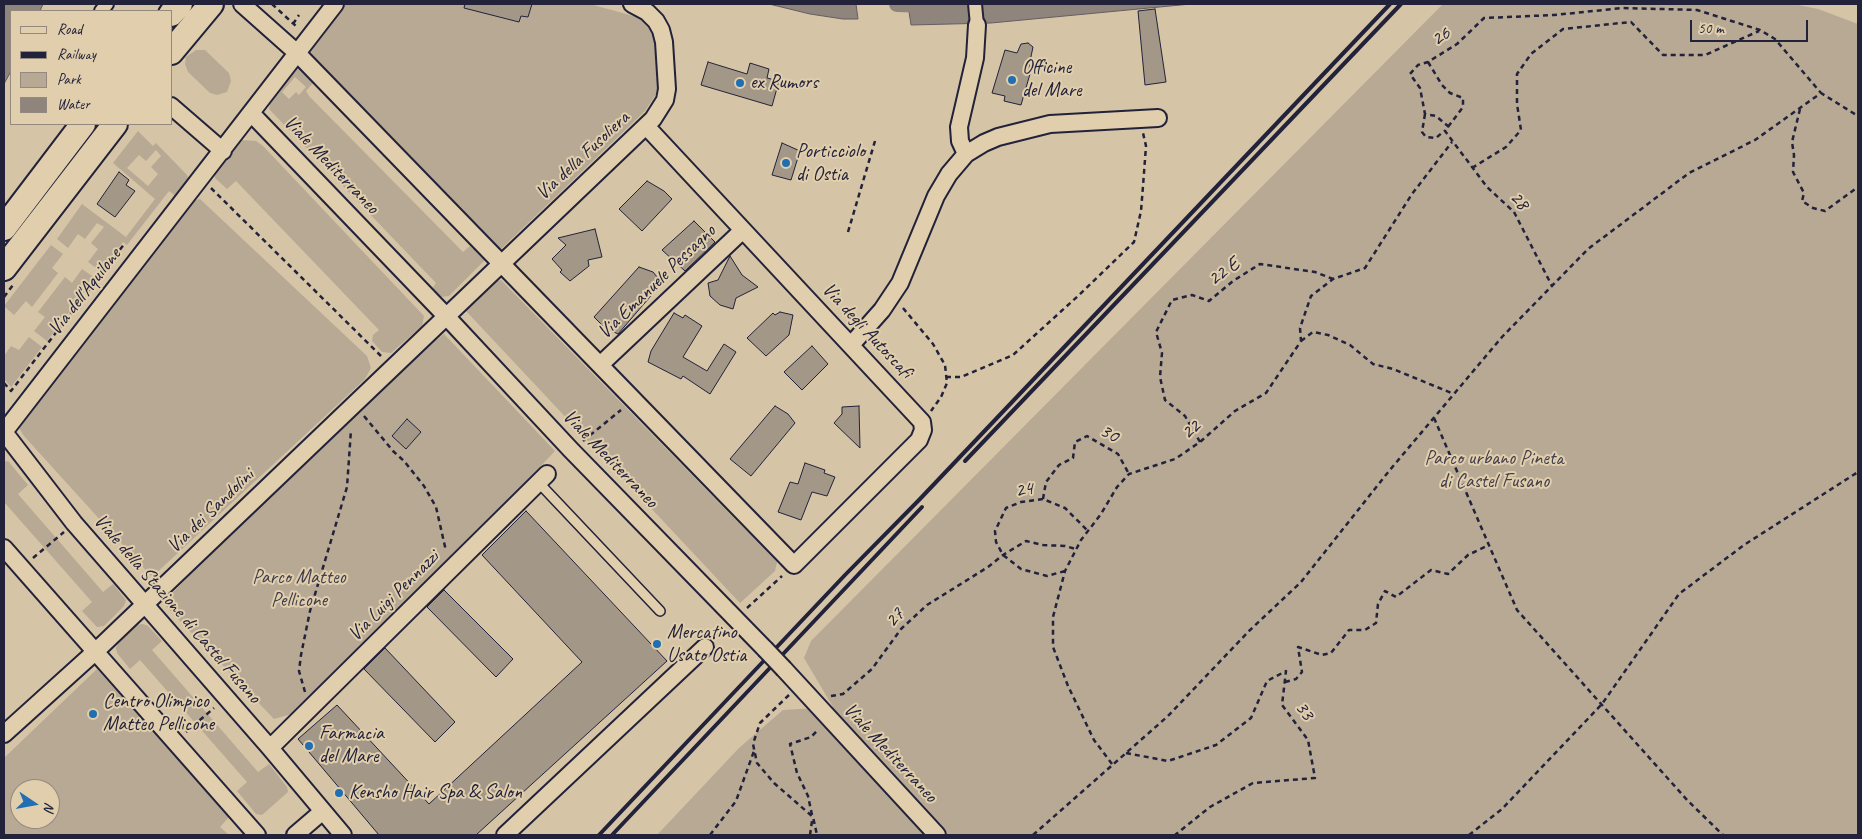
<!DOCTYPE html>
<html>
<head>
<meta charset="utf-8">
<style>
  body { margin:0 }
  #map { position:relative; width:1862px; height:839px; overflow:hidden; background:#d5c4a5; font-family:Caveat,sans-serif }
  canvas { display:block }
  .frame { position:absolute; inset:0; border:5px solid #22223b; pointer-events:none }
  .legend { position:absolute; left:10px; top:10px; width:162px; height:115px; box-sizing:border-box; background:#e0ceac; border:1px solid #94897f; margin:0; padding:6px 9px; list-style:none; font-size:15px; color:#22223b }
  .legend li { display:flex; align-items:center; gap:10px; height:25px }
  .legend b { width:25px; border:1px solid #94897f }
  .north { position:absolute; left:10px; top:779px; width:50px; height:50px; box-sizing:border-box; background:#e0ceac; border:1px solid #94897f; border-radius:50%; rotate:102deg; font-size:14px; font-weight:700; line-height:20px; text-align:center; color:#22223b }
  .north::after { content:''; display:block; margin:auto; width:18px; height:22px; background:#1f6fb2; clip-path:polygon(50% 0,100% 100%,50% 72%,0 100%) }
  .scale { position:absolute; left:1690px; top:20px; width:118px; height:22px; box-sizing:border-box; border:2px solid #22223b; border-top:0; padding-left:6px; font-size:15px; line-height:18px; white-space:nowrap; color:#22223b; -webkit-text-stroke:4px #e0ceac; paint-order:stroke }
</style>
</head>
<body>
<div id="map">
<canvas width="1862" height="839"></canvas>
<div class="frame"></div>
<ul class="legend">
<li><b style="height:6px;background:#e0ceac"></b>Road</li>
<li><b style="height:6px;background:#22223b"></b>Railway</li>
<li><b style="height:14px;background:#b7a994"></b>Park</li>
<li><b style="height:14px;background:#90857c"></b>Water</li>
</ul>
<div class="north">N</div>
<div class="scale">50 m</div>
</div>
<script>
const ctx = document.querySelector('canvas').getContext('2d');
ctx.lineJoin = 'round';
function paint(path, color) { ctx.fillStyle = color; ctx.fill(path, 'evenodd'); }
const poly = rows => new Path2D(rows.map(r => 'M' + r).join(''));
function trace(path, color, width, dash) { ctx.strokeStyle = color; ctx.lineWidth = width; ctx.lineCap = dash ? 'butt' : 'round'; ctx.setLineDash(dash || []); ctx.stroke(path); }
function label(font, color, halo, rows, align = 'center') {
  ctx.font = font + ' Caveat,sans-serif'; ctx.lineWidth = 4; ctx.setLineDash([]); ctx.textBaseline = 'middle'; ctx.strokeStyle = halo; ctx.fillStyle = color; for (const [text, x, y, turn = 0] of rows) {
    ctx.save(); ctx.translate(x, y); ctx.rotate((+turn || 0) * Math.PI / 180); ctx.textAlign = isNaN(turn) ? turn : align; if (halo) ctx.strokeText(text, 0, 0); ctx.fillText(text, 0, 0); ctx.restore();
  }
}
const green = poly([
  [345,4,590,4,644,19,654,36,656,69,659,81,656,94,645,111,500,250,307,50],
  [1443,4,1793,4,1818,9,1858,24,1858,835,657,835,739,748,783,710,833,707,804,658,811,641],
  [196,50,205,50,229,73,231,81,227,92,217,95,210,93,188,72,185,64,186,57],
  [294,69,300,69,313,83,306,91,309,96,463,252,470,246,485,260,449,296,441,297,436,293,432,289,436,283,269,109,271,99],
  [295,77,306,87,299,95,296,92,289,99,282,92],
  [138,131,153,146,156,143,186,174,188,177,187,184,178,198,169,191,127,245,123,242,100,271,88,262,98,249,91,243,104,227,97,223,85,239,78,234,68,248,57,239,82,204,126,237,155,199,113,163],
  [156,150,161,156,151,167,158,174,148,186,127,168,139,155,146,161],
  [241,140,256,141,263,146,424,316,422,326,391,353,382,352,372,341,373,335,379,330,236,181,227,189,215,178,214,174],
  [200,199,367,356,371,368,365,379,152,577,24,436,19,428,190,202],
  [51,245,63,254,52,268,58,273,32,307,26,301,14,315,4,306],
  [82,269,95,278,47,341,34,331,45,317,38,312,65,277,72,283],
  [501,280,777,562,775,571,740,603,466,311,497,281],
  [444,334,555,451,309,709,274,719,163,603,353,404],
  [29,337,42,347,11,387,4,379,4,356,11,346,19,350],
  [8,461,28,485,18,494,103,592,113,584,126,600,124,606,104,626,97,627,82,611,92,602,4,502,4,462],
  [143,624,148,626,162,641,152,650,258,772,269,764,287,787,288,792,262,815,256,814,237,791,247,782,140,660,130,669,117,653,116,648,118,643,136,625],
  [97,669,229,817,220,827,229,835,4,835,4,758],
  [20,789,50,789,50,819,20,819]
]);
const water = poly([
  [4,4,43,4,40,11,11,11,11,71,4,84,4,4],
  [769,4,856,4,858,19,843,19,810,14,769,4],
  [897,4,1191,4,991,23,911,25,908,5,897,4]
]);
const canal = poly([
  [897,4,930,5]
]);
const building = poly([
  [465,4,532,4,528,17,521,16,519,22,464,8,465,4],
  [1155,9,1166,82,1145,85,1138,11,1155,9],
  [1028,43,1033,47,1029,66,1032,67,1021,105,1004,101,1005,96,992,93,1005,50,1017,53,1021,44,1028,43],
  [708,62,747,74,750,63,769,69,767,78,779,81,772,106,701,85,708,62],
  [782,143,800,151,791,180,772,175,782,143],
  [119,172,129,180,126,185,135,191,115,217,97,204,119,172],
  [647,181,664,191,672,199,642,231,619,209,647,181],
  [694,221,715,242,685,271,662,250,694,221],
  [595,229,602,257,588,260,589,266,570,281,560,272,562,270,552,259,566,245,558,238,595,229],
  [730,256,742,275,758,287,736,298,733,309,720,305,710,296,708,283,718,280,730,256],
  [639,267,653,272,662,283,618,334,604,327,594,317,639,267],
  [780,312,793,315,789,335,766,356,747,338,773,313,775,315,780,312],
  [674,313,683,318,685,315,702,326,683,357,707,371,724,344,736,352,710,394,683,376,681,379,648,362,651,351,674,313],
  [812,346,828,364,802,390,784,372,812,346],
  [775,406,788,414,795,423,751,476,730,459,775,406],
  [859,406,860,448,834,423,842,414,842,407,859,406],
  [407,419,421,432,406,449,392,436,407,419],
  [805,463,825,470,824,473,835,477,827,496,812,492,801,520,778,512,790,482,798,484,805,463],
  [526,511,667,661,476,835,379,835,298,739,337,705,429,804,582,662,482,555,526,511],
  [444,590,513,659,496,677,427,607,444,590],
  [385,648,455,722,435,742,364,669,385,648]
]);
const path = poly([
  [272,4,298,28],
  [293,24,299,15],
  [1428,62,1442,85,1450,93,1463,98,1463,107,1445,131,1487,187,1514,212,1552,286],
  [1800,109,1792,142,1794,155,1793,172,1804,193,1802,201,1813,208,1825,211,1858,187],
  [1425,114,1422,132,1426,137,1436,138,1444,131],
  [1449,127,1436,116,1425,114,1420,88,1410,74,1418,65,1428,62,1457,44,1484,18,1554,15,1623,8,1697,10,1760,30,1775,39,1821,93],
  [1472,168,1506,147,1521,130,1517,104,1517,74,1531,54,1563,29,1631,22,1663,55,1705,55,1759,31],
  [211,188,382,357],
  [848,232,875,141],
  [4,297,13,285],
  [903,308,933,344,945,365,947,383,941,397,931,411],
  [1301,341,1313,332,1328,335,1350,345,1373,364,1393,369,1454,394],
  [946,377,961,377,1013,355,1078,296,1134,242,1141,211,1143,186,1146,146,1143,133],
  [4,383,11,391,125,243],
  [364,416,393,451,404,461,424,486,436,507,446,551],
  [1434,418,1517,610,1688,801,1723,835],
  [583,441,621,410],
  [1200,442,1185,416,1165,400,1160,377,1162,353,1156,332,1172,300,1192,295,1209,301,1233,281,1260,264,1315,272,1333,279],
  [1043,499,1046,482,1059,465,1073,458,1075,442,1087,436,1118,454,1129,474],
  [33,558,64,532],
  [1065,571,1047,576,1021,569,1003,555,996,542,995,531,1006,508,1021,502,1043,499,1065,508,1088,531],
  [747,608,782,576],
  [716,637,725,629],
  [1285,682,1296,679,1302,672,1298,647,1322,655,1331,653,1349,630,1365,630,1376,623,1378,604,1385,591,1396,597,1431,570,1448,574,1468,555,1489,545],
  [305,692,299,671,301,655,310,611,347,487,351,430],
  [789,695,760,723,753,744,757,763,774,783,813,817,817,835],
  [831,696,843,694,872,669,901,629,927,605,988,567,1003,555,1026,541,1043,545,1065,546,1076,549],
  [186,732,214,708],
  [1126,753,1168,761,1216,745,1251,718,1267,681,1286,671,1282,705,1308,740,1315,778,1253,783,1210,807,1175,835],
  [1112,764,1094,740,1068,686,1053,647,1053,617,1065,571,1081,540,1101,514,1117,487,1129,474,1175,459,1200,442,1235,411,1266,393,1301,341,1300,328,1311,296,1333,279,1365,268,1412,194,1452,142],
  [812,815,808,796,797,773,790,744,811,737,818,730],
  [710,835,736,801,754,751],
  [810,835,812,821],
  [1033,835,1168,716,1249,631,1301,582,1389,471,1502,337,1588,249,1689,173,1755,140,1821,93,1858,116],
  [1469,835,1502,809,1602,704,1679,594,1744,545,1858,472]
]);
const service = poly([
  [539,483,660,611]
]);
const pedestrian = poly([
  [975,4,977,25],
  [101,11,107,4]
]);
const minor = poly([
  [242,4,296,52,794,565,919,440,923,430,922,422,646,126],
  [171,106,223,151],
  [251,113,446,316,571,450,765,649],
  [966,154,960,141,959,127,975,58,977,25],
  [851,345,882,310,900,283,936,196,949,174,966,154,984,143,998,137,1050,124,1158,118],
  [600,365,743,230],
  [4,432,335,4],
  [4,432,74,523,270,748,343,835],
  [4,548,257,835],
  [784,669,937,835],
  [4,734,96,651,653,119,665,100,667,89,664,42,661,30,656,21,647,12,632,4],
  [270,748,547,474],
  [295,835,323,811],
  [505,835,705,647]
]);
const secondary = poly([
  [171,14,180,4],
  [171,52,211,4],
  [4,228,83,124],
  [4,268,115,124]
]);
const rail = poly([
  [965,461,1401,4],
  [599,835,845,575,919,500,1390,4],
  [612,835,922,507]
]);
const minorBridge = poly([
  [765,649,784,669]
]);
const markers = [
  [1012,80,5,"#1f6fb2"],
  [740,83,5,"#1f6fb2"],
  [786,163,5,"#1f6fb2"],
  [657,644,5,"#1f6fb2"],
  [93,714,5,"#1f6fb2"],
  [309,746,5,"#1f6fb2"],
  [339,793,5,"#1f6fb2"]
];
const streetNames = [
  ["26",1441,37,-34],
  ["Via della Fusoliera",583,156,-43],
  ["Viale Mediterraneo",331,165,46],
  ["28",1519,201,50],
  ["22 E",1224,272,-36],
  ["Via Emanuele Pessagno",657,282,-44],
  ["Via dell'Aquilone",85,292,-52],
  ["Via degli Autoscafi",867,331,47],
  ["22",1191,430,-38],
  ["30",1109,434,30],
  ["Viale Mediterraneo",610,459,46],
  ["24",1024,490,-11],
  ["Via dei Sandolini",211,511,-44],
  ["Via Luigi Pennazzi",394,596,-45],
  ["Viale della Stazione di Castel Fusano",177,609,49],
  ["27",895,618,-47],
  ["33",1304,711,55],
  ["Viale Mediterraneo",890,753,47]
];
const poiNames = [
  ["Officine",1022,68],
  ["del Mare",1022,91],
  ["ex Rumors",750,83],
  ["Porticciolo",796,152],
  ["di Ostia",796,175],
  ["Mercatino",667,633],
  ["Usato Ostia",667,656],
  ["Centro Olimpico",103,702],
  ["Matteo Pellicone",103,725],
  ["Farmacia",319,734],
  ["del Mare",319,757],
  ["Kensho Hair Spa & Salon",349,793]
];
const parkNames = [
  ["Parco urbano Pineta",1494,459],
  ["di Castel Fusano",1494,482],
  ["Parco Matteo",299,578],
  ["Pellicone",299,601]
];
paint(green, '#b7a994');
paint(water, '#90857c');
trace(water, '#645d62', 1);
trace(canal, '#90857c', 16);
paint(building, '#a39787');
trace(building, '#22223b', 1);
trace(service, '#22223b', 12);
trace(pedestrian, '#22223b', 16);
trace(minor, '#22223b', 20);
trace(secondary, '#22223b', 28);
trace(path, '#22223b', 2.5, [5, 4]);
trace(service, '#e0ceac', 9);
trace(pedestrian, '#e0ceac', 12);
trace(minor, '#e0ceac', 16);
trace(secondary, '#e0ceac', 24);
trace(rail, '#22223b', 4);
trace(minorBridge, '#22223b', 20, []);
trace(minorBridge, '#e0ceac', 16);
for (const [x, y, r, color] of markers) { const dot = new Path2D(); dot.arc(x, y, r, 0, 2 * Math.PI); ctx.fillStyle = color; ctx.fill(dot); trace(dot, '#e0ceac', 2); }
label('20px', '#22223b', '#e0ceac', streetNames);
label('20px', '#22223b', '#e0ceac', poiNames, 'left');
label('20px', '#403d4d', '#e0ceac', parkNames);
</script>
</body>
</html>
